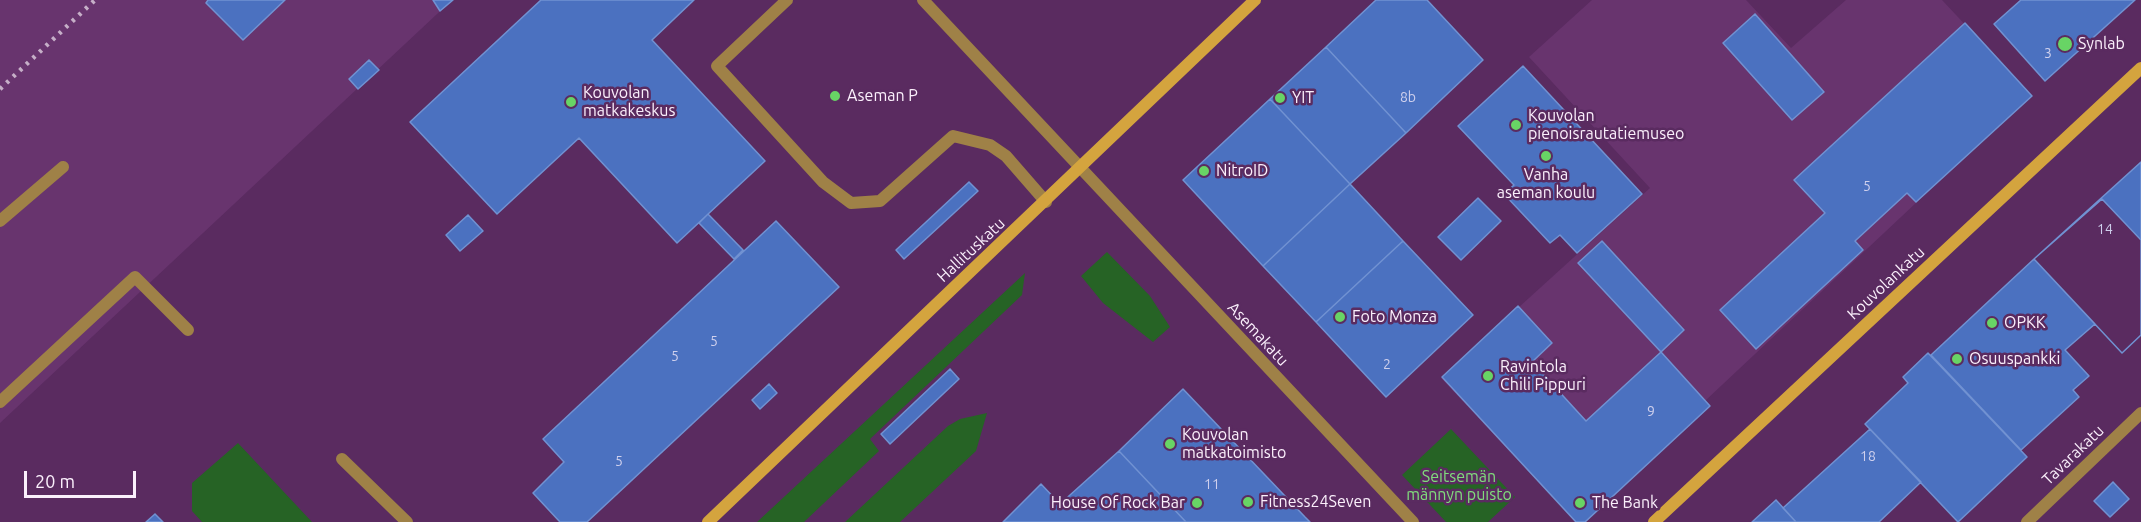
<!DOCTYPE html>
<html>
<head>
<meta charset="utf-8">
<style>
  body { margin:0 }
  #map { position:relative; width:2141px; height:522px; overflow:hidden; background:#5a2b60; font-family:Ubuntu,sans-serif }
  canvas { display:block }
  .scale { position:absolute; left:24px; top:471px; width:112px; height:27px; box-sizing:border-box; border:3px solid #fbf0fc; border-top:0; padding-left:8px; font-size:18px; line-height:21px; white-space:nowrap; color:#fbf0fc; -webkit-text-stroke:4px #5a2b60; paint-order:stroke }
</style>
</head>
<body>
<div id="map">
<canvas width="2141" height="522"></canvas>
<div class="scale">20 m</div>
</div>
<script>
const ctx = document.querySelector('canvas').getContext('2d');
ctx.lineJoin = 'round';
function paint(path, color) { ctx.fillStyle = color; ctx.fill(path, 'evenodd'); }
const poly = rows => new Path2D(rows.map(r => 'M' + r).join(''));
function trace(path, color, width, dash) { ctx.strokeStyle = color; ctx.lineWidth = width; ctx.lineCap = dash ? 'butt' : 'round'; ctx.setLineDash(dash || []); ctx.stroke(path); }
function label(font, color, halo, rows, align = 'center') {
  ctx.font = font + ' Ubuntu,sans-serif'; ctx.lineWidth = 5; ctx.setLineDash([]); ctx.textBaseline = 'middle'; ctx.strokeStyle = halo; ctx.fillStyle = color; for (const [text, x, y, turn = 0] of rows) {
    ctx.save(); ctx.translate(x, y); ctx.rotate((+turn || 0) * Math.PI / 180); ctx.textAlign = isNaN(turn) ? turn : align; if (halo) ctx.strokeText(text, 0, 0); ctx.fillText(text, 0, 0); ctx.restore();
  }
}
const built = poly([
  [0,0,452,0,0,423],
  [1592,0,1746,0,1791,48,1846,0,1942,0,2031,95,1576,522,1441,378,1650,188,1529,57]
]);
const green = poly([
  [1107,252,1150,296,1170,327,1153,342,1103,303,1081,276],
  [1025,273,1022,295,870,439,879,451,804,522,757,522],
  [987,413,976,451,900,522,845,522,948,426,960,419],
  [1451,429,1515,497,1488,522,1446,522,1402,475],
  [238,443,312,522,202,522,192,511,192,483]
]);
const building = poly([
  [208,0,285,0,243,40,206,3,208,0],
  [433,0,453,0,440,11,433,0],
  [541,0,694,0,652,40,765,161,677,243,579,138,497,214,410,122,541,0],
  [1376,0,1427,0,1483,60,1406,133,1326,47,1376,0],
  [2021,0,2135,0,2045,81,1994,24,2021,0],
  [1755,14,1824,92,1792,120,1723,43,1755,14],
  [1965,23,2032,96,1916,202,1907,193,1855,241,1863,250,1756,349,1720,310,1825,213,1794,180,1965,23],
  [1326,47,1406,133,1350,184,1270,99,1326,47],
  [369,60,379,70,358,89,349,79,369,60],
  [1523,66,1642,194,1577,253,1560,235,1550,243,1504,194,1514,185,1458,126,1523,66],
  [1270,99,1350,184,1263,266,1183,180,1270,99],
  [2141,162,2141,335,2122,353,2034,259,2141,162],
  [969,182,978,191,904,259,896,250,969,182],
  [1350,184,1403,241,1316,322,1263,266,1350,184],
  [1478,198,1501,221,1461,260,1438,237,1478,198],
  [2102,199,2141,240,2141,335,2122,353,2034,259,2102,199],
  [708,214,743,250,734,259,699,223,708,214],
  [468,215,483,231,460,251,446,235,468,215],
  [776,221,839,287,587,522,560,522,533,493,564,462,543,439,776,221],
  [1403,241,1473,315,1386,397,1316,322,1403,241],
  [1602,241,1684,330,1661,352,1578,263,1602,241],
  [2034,259,2095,324,2065,350,2089,376,2073,390,2079,397,2021,450,1931,355,2034,259],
  [1518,306,1552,343,1532,362,1586,421,1661,352,1710,406,1585,522,1576,522,1442,377,1518,306],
  [1928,353,2027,457,1958,522,1865,424,1908,383,1903,377,1928,353],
  [950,369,959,379,890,444,881,434,950,369],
  [769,384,777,393,760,409,752,400,769,384],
  [1183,389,1305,517,1310,522,1186,522,1119,451,1183,389],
  [1870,429,1921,482,1879,522,1796,522,1783,508,1870,429],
  [1119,451,1186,522,1003,522,1041,484,1060,504,1119,451],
  [2113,482,2129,499,2110,517,2094,501,2113,482],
  [1776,500,1796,522,1752,522,1776,500],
  [155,514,163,522,146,522,155,514]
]);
const lane = poly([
  [787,0,717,66,823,182,851,203,880,201,953,136,990,145,1006,156,1046,202],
  [0,221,63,167],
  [0,402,135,277,188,330]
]);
const street = poly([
  [923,0,1413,522],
  [342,459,407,522],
  [2027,522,2141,413]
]);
const secondary = poly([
  [708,522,1255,0],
  [1654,522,2141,68]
]);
const rail = poly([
  [0,89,95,0]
]);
const markers = [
  [2065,44,8,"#68d465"],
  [835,96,6,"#68d465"],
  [1280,98,6,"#68d465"],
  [571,102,6,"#68d465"],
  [1516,125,6,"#68d465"],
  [1546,156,6,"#68d465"],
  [1204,171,6,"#68d465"],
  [1340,317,6,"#68d465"],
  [1992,323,6,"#68d465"],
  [1957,359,6,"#68d465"],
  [1488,376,6,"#68d465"],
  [1170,444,6,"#68d465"],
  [1248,502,6,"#68d465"],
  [1197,503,6,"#68d465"],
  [1580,503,6,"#68d465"]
];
const numberNames = [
  ["3",2048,53],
  ["8b",1408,97],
  ["5",1867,186],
  ["14",2105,229],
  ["5",714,341],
  ["5",675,356],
  ["2",1387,364],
  ["9",1651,411],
  ["18",1868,456],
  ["5",619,461],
  ["11",1212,484]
];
const poiNames = [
  ["Synlab",2078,44],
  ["Kouvolan",583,93],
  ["matkakeskus",583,111],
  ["Aseman P",847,96],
  ["YIT",1292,98],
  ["Kouvolan",1528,116],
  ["pienoisrautatiemuseo",1528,134],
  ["NitroID",1216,171],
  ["Vanha",1546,175,"center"],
  ["aseman koulu",1546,193,"center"],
  ["Foto Monza",1352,317],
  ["OPKK",2004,323],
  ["Osuuspankki",1969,359],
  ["Ravintola",1500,367],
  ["Chili Pippuri",1500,385],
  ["Kouvolan",1182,435],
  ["matkatoimisto",1182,453],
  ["Fitness24Seven",1260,502],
  ["House Of Rock Bar",1185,503,"right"],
  ["The Bank",1592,503]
];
const streetNames = [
  ["Hallituskatu",971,250,-43],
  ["Kouvolankatu",1886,283,-43],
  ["Asemakatu",1258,334,47],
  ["Tavarakatu",2073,455,-44]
];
const parkNames = [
  ["Seitsemän",1459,477],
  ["männyn puisto",1459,495]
];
paint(built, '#68346e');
paint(green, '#266325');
paint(building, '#4b71c0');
trace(building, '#7192d2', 1.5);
trace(lane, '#9f8147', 12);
trace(street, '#9f8147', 12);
trace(secondary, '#d4a43e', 12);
trace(rail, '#c6afc8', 4.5, [3, 6]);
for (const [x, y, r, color] of markers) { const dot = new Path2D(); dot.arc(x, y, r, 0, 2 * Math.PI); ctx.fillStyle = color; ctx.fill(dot); trace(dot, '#5a2b60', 2); }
label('14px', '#cfd0ed', null, numberNames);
label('16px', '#fbf0fc', '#5a2b60', poiNames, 'left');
label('16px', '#fbf0fc', '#5a2b60', streetNames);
label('16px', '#80dd7c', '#5a2b60', parkNames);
</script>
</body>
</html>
